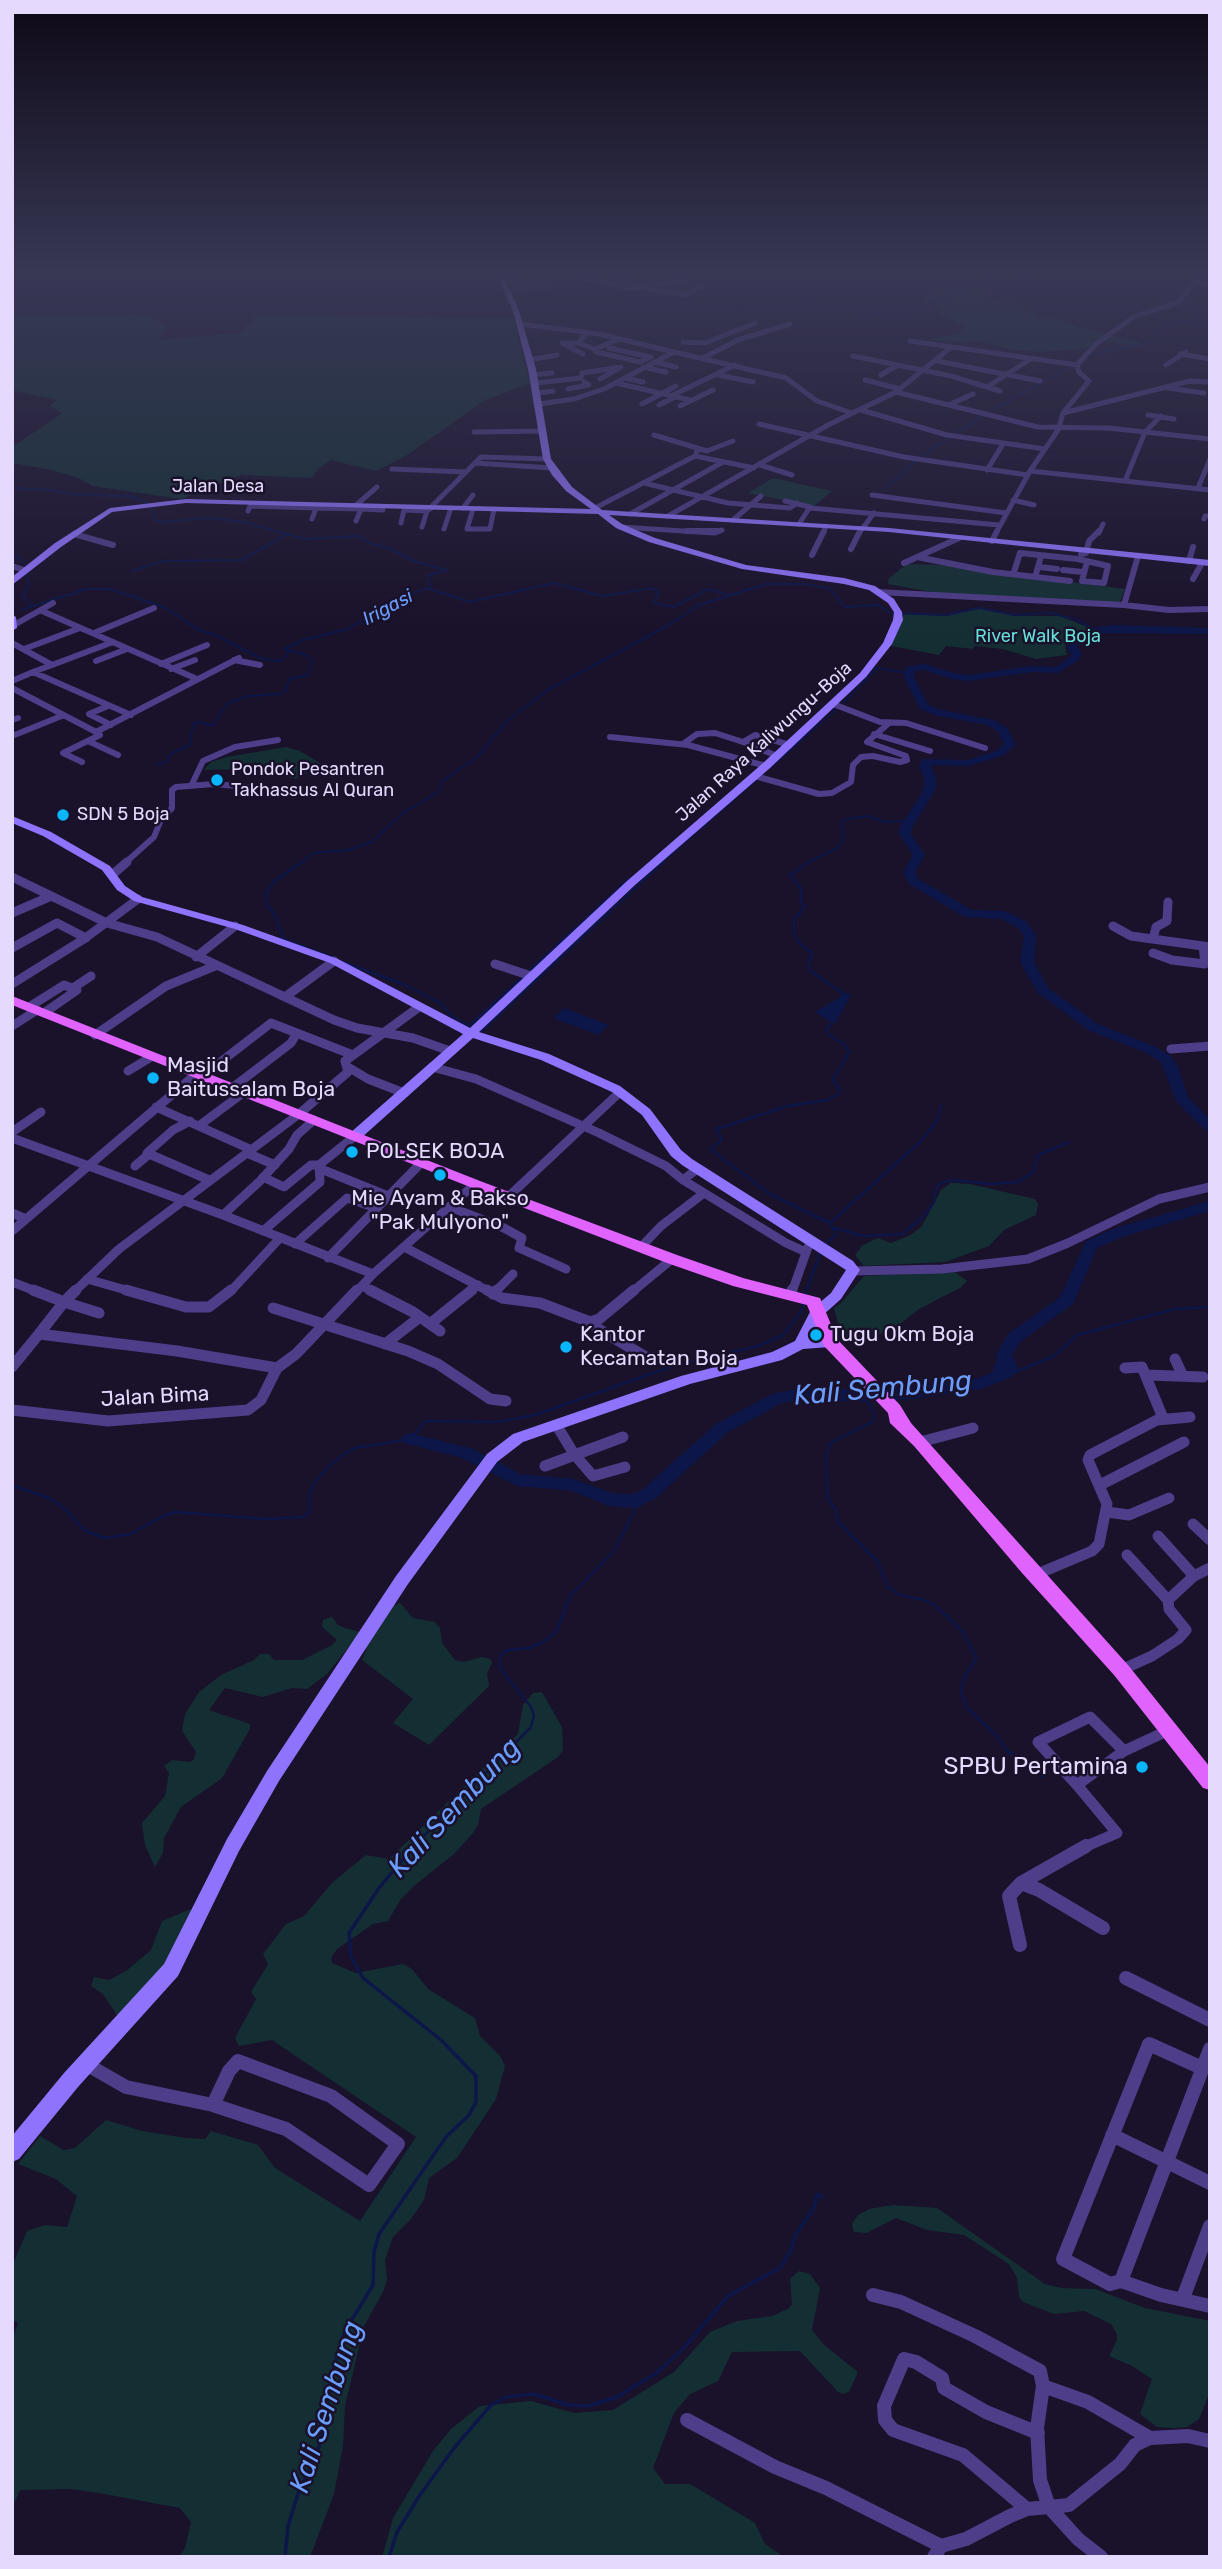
<!DOCTYPE html>
<html>
<head>
<meta charset="utf-8">
<style>
  body { margin:0 }
  #map { position:relative; width:1222px; height:2569px; overflow:hidden; background:#1a112a; font-family:Rubik,sans-serif }
  canvas { display:block }
  .frame { position:absolute; inset:0; border:14px solid #e5dafe; pointer-events:none }
</style>
</head>
<body>
<div id="map">
<canvas width="1222" height="2569"></canvas>
<div class="frame"></div>
</div>
<script>
const ctx = document.querySelector('canvas').getContext('2d');
ctx.lineJoin = 'round';
function paint(path, color) { ctx.fillStyle = color; ctx.fill(path, 'evenodd'); }
const poly = rows => new Path2D(rows.map(r => 'M' + r).join(''));
function trace(path, color, width, dash) { ctx.strokeStyle = color; ctx.lineWidth = width; ctx.lineCap = dash ? 'butt' : 'round'; ctx.setLineDash(dash || []); ctx.stroke(path); }
function label(font, color, halo, rows, align = 'center') {
  ctx.font = font + ' Rubik,sans-serif'; ctx.lineWidth = 5; ctx.setLineDash([]); ctx.textBaseline = 'middle'; ctx.strokeStyle = halo; ctx.fillStyle = color; for (const [text, x, y, turn = 0] of rows) {
    ctx.save(); ctx.translate(x, y); ctx.rotate((+turn || 0) * Math.PI / 180); ctx.textAlign = isNaN(turn) ? turn : align; if (halo) ctx.strokeText(text, 0, 0); ctx.fillText(text, 0, 0); ctx.restore();
  }
}
const green = poly([
  [506,277,553,277,555,286,552,291,515,294],
  [966,286,997,289,981,291,992,294,989,297,991,299,1024,304,1027,308,1024,311,1038,315,1036,319,1060,319,1078,327,1142,343,1134,345,1099,341,1088,348,1040,352,1009,349,975,340,968,343,928,340,965,331,961,329,963,326,939,314,940,308,921,299,933,291],
  [137,314,149,316,167,326,157,340,240,333,256,315,513,318,530,383,485,400,407,455,376,471,331,460,318,469,312,478,241,475,181,499,92,486,79,478,47,469,12,463,12,447,63,413,49,406,57,400,12,390,12,316],
  [773,478,832,491,814,506,748,493],
  [907,564,942,565,1125,589,1120,603,943,594,888,584,889,578],
  [979,608,1015,616,1060,616,1092,629,1076,636,1065,645,1067,655,1036,659,1003,649,975,646,973,649,946,646,939,655,891,646,904,614,947,616],
  [286,747,300,751,321,764,296,779,248,769,204,770,211,762,227,757],
  [951,1183,970,1184,1035,1199,1038,1204,1036,1215,1004,1230,989,1246,945,1262,864,1266,855,1255,863,1245,878,1238,891,1243,911,1235,922,1226,941,1190],
  [955,1272,967,1281,960,1288,919,1309,895,1328,859,1342,841,1335,834,1308,840,1304,864,1276],
  [400,1603,413,1618,435,1622,440,1628,442,1643,455,1660,464,1662,482,1657,490,1659,492,1662,487,1674,489,1686,429,1745,393,1723,413,1699,362,1660,367,1648,351,1644,327,1674,307,1689,292,1688,263,1697,225,1688,209,1710,250,1724,250,1729,222,1778,181,1807,164,1838,163,1853,155,1867,145,1845,142,1823,165,1796,169,1773,164,1766,172,1760,190,1762,194,1759,196,1752,182,1731,185,1714,199,1692,221,1675,254,1660,260,1654,269,1654,274,1660,302,1660,332,1645,337,1640,322,1627,323,1620,328,1618,332,1617,338,1625,345,1628,373,1636,391,1607],
  [542,1692,562,1727,563,1750,558,1757,481,1809,478,1825,473,1833,454,1854,414,1886,401,1899,388,1921,373,1924,337,1949,331,1958,332,1963,356,1973,403,1964,412,1969,428,1989,475,2018,480,2036,501,2057,505,2066,496,2099,457,2158,429,2178,424,2200,410,2220,393,2237,385,2260,387,2280,383,2292,364,2326,345,2406,343,2446,334,2494,310,2557,179,2557,185,2548,191,2522,180,2508,99,2493,71,2489,20,2490,12,2508,12,2339,18,2323,12,2320,12,2266,27,2231,45,2225,67,2227,77,2196,56,2179,18,2164,40,2136,64,2150,75,2148,106,2120,142,2131,186,2138,205,2139,211,2131,258,2145,275,2168,360,2221,416,2137,272,2040,239,2046,235,2038,256,1999,251,1992,268,1964,263,1954,286,1924,304,1916,333,1882,366,1855,389,1859,518,1734,523,1705,533,1693],
  [191,1909,196,1915,169,1958,141,1995,117,2015,103,1994,91,1986,94,1977,109,1980,126,1971,151,1950,162,1921],
  [893,2205,937,2208,1045,2284,1061,2288,1095,2289,1145,2308,1210,2321,1210,2392,1199,2419,1187,2427,1174,2428,1157,2427,1140,2414,1152,2379,1132,2366,1109,2356,1117,2340,1117,2334,1111,2324,1084,2311,1054,2314,1023,2302,1019,2297,1017,2278,1009,2264,964,2235,927,2230,896,2218,866,2233,854,2232,852,2224,858,2215,869,2209],
  [799,2271,810,2274,820,2288,812,2330,824,2345,858,2372,849,2392,843,2394,838,2392,800,2351,732,2352,718,2381,690,2394,674,2413,653,2468,665,2484,690,2484,755,2523,765,2544,784,2557,382,2557,393,2518,433,2451,451,2429,480,2406,531,2401,574,2413,613,2410,674,2372,710,2332,737,2321,772,2316,788,2309,792,2304,790,2279]
]);
const water = poly([
  [847,993,851,995,836,1022,832,1023,815,1012],
  [564,1008,609,1025,598,1035,553,1018]
]);
const streamFar2 = poly([
  [464,277,499,287,505,293,589,288,634,297,680,301,713,310,812,304,870,313,905,314,993,277],
  [996,277,1150,293,1210,311],
  [1088,355,1151,342,1153,334,1168,325,1167,322,1210,320],
  [12,488,52,490,78,495,130,496,152,505,155,520,162,522,206,518,239,521,305,539,359,536,369,543,389,548,413,561,447,570,428,576,430,586,427,588],
  [885,489,921,456,991,411,1072,366],
  [12,554,21,559,26,567],
  [132,571,163,561,241,560,288,534],
  [26,573,29,584,23,596,32,606],
  [427,588,470,602,554,583,602,596,652,588,659,593,654,603,673,607,709,589,729,595],
  [21,610,86,589,110,589,164,607,199,630,213,634,260,658,276,661,284,659,289,651],
  [156,765,167,761,171,754,190,745,193,724,199,722,212,726,227,704,248,696,280,694,286,690,289,679,308,675,313,661,306,655,285,649,303,640,348,629,374,613,386,611,394,600,427,588],
  [770,768,842,704,877,668,908,673],
  [300,863,314,853,348,850,372,842,403,813,438,792,442,781,477,757,507,721,546,691,667,626,699,605,766,584,805,584,830,589,845,607,878,605,891,613,947,615,979,608,1015,615,1051,613,1077,620,1096,630],
  [661,863,765,772],
  [806,863,838,848,844,836,841,824,845,819,868,816,885,822,909,821]
]);
const streamFar1 = poly([
  [302,862,275,881,266,893,267,905,275,915,283,939,334,958],
  [809,862,790,875,801,889,801,903,805,907,794,919,794,934,799,943,812,953,808,964,810,971,844,994,841,996],
  [343,962,403,984,440,1003,452,1016,469,1026,524,976],
  [528,972,629,879],
  [478,1034,663,862],
  [830,1223,921,1141,938,1120,941,1105],
  [835,1228,863,1236,902,1234,922,1218,934,1202,936,1188,941,1183,952,1180,990,1184,1018,1182,1033,1172,1038,1155,1069,1142],
  [824,1245,836,1235,830,1223,770,1194,710,1149,722,1140,716,1129,788,1106,827,1100,839,1094,840,1089,833,1080,849,1052,843,1043,829,1035,826,1029,832,1023,831,1019],
  [804,1297,821,1251],
  [1006,1373,1011,1374,1054,1356,1077,1335,1175,1309,1210,1307],
  [865,1396,874,1415,872,1422,830,1443,826,1457,828,1499,836,1510,838,1522,877,1561,888,1587,900,1595,924,1600,936,1606,963,1632,976,1658,964,1678,961,1691,967,1708,997,1736,1008,1752,1028,1761,1042,1777],
  [12,1485,51,1499,66,1510,84,1530,104,1538,131,1534,163,1516,176,1512,266,1519,303,1517,310,1512,309,1500,313,1484,332,1463,354,1448,410,1439,426,1421,497,1422,535,1415,673,1366,758,1346,782,1336,799,1315,804,1304],
  [412,1848,531,1727,534,1715,531,1707,500,1668,500,1656,507,1650,529,1648,542,1643,557,1631,570,1596,614,1551,640,1500]
]);
const stream = poly([
  [285,2557,288,2526,298,2494,319,2447,333,2370,345,2331,373,2285,374,2252,379,2234,446,2137,469,2115,476,2102,476,2076,441,2040,363,1978,351,1957,349,1933,379,1888,414,1846],
  [389,2557,397,2532,420,2495,454,2448,491,2405,507,2397,534,2394,569,2405,588,2406,617,2397,655,2374,681,2351,728,2296,780,2268,790,2252,796,2234,814,2208,817,2194,823,2197]
]);
const canal = poly([
  [996,1376,1004,1355]
]);
const river = poly([
  [1113,625,1210,628,1210,634,1098,633,1079,643,1077,646,1082,653,1080,659,1058,673,1031,672,969,681,952,679,924,670,915,671,914,677,928,705,941,710,994,720,1007,728,1016,745,1004,755,969,766,931,765,936,778,936,789,912,827,911,834,925,855,915,872,918,879,972,910,1005,911,1027,922,1036,936,1034,962,1048,988,1098,1024,1156,1047,1171,1056,1178,1067,1188,1097,1210,1119,1210,1131,1205,1130,1176,1101,1161,1062,1146,1053,1088,1030,1038,993,1020,962,1024,936,1018,928,1002,919,965,917,909,884,903,872,913,855,899,834,900,827,924,789,924,778,919,766,922,759,968,760,996,751,1004,744,998,732,987,725,938,716,920,709,904,677,906,667,925,664,953,673,969,675,1031,666,1056,667,1071,656,1067,646,1071,639,1092,628,1113,625],
  [1210,1201,1210,1211,1125,1236,1097,1248,1073,1304,1020,1342,1012,1355,1018,1368,1012,1377,981,1389,913,1399,856,1402,806,1399,782,1403,728,1432,655,1499,635,1508,609,1506,572,1491,517,1486,462,1458,404,1443,401,1439,404,1435,410,1433,473,1449,520,1474,574,1479,611,1493,633,1494,643,1489,716,1424,772,1394,806,1387,856,1390,913,1387,979,1378,1000,1369,996,1355,1008,1334,1060,1297,1086,1241,1115,1228,1210,1201]
]);
const streetFar4 = poly([
  [581,277,632,289,648,284,686,282,675,277],
  [613,277,649,289,686,295,697,287,703,287],
  [502,281,517,277],
  [1196,282,1210,284],
  [520,324,599,334,674,352],
  [586,334,578,343,595,349,619,339],
  [910,341,1077,365,1096,344,1135,316,1177,303,1200,277],
  [683,342,705,343,755,323],
  [578,343,562,343,583,354],
  [609,348,650,357],
  [595,349,596,352,640,362,651,357],
  [1180,354,1210,359],
  [853,356,951,376,1000,391],
  [703,358,738,340,790,324],
  [529,360,557,355],
  [937,361,1040,381],
  [654,362,676,367],
  [1166,365,1186,352],
  [643,367,666,372],
  [533,375,552,373],
  [718,375,753,382],
  [881,375,896,366],
  [625,378,643,382],
  [865,380,900,389],
  [536,383,581,378,582,373,621,367,600,379],
  [616,383,690,400],
  [987,387,1029,360],
  [1168,388,1204,393],
  [568,389,589,385,584,382],
  [896,392,1038,427,1108,428,1210,439],
  [538,393,553,391],
  [671,396,735,365],
  [539,404,574,399,604,389,674,352,786,378,817,401,852,413],
  [642,404,676,386],
  [951,404,973,394],
  [659,405,675,397],
  [680,406,713,390],
  [861,410,947,435,1045,449],
  [1063,413,1190,381,1210,382],
  [1148,415,1174,419],
  [759,424,904,457,1028,475],
  [474,432,543,431],
  [654,435,707,451,733,441],
  [695,456,754,468],
  [475,463,552,468],
  [760,465,792,475],
  [392,469,466,472],
  [987,470,1003,444],
  [1030,471,1210,490],
  [1125,481,1145,432,1161,416],
  [644,483,728,503,790,508,797,503],
  [1198,488,1210,459],
  [872,495,1006,513],
  [1013,500,1034,505],
  [785,501,810,507,799,524],
  [355,506,377,487],
  [431,507,481,457,547,459],
  [463,508,473,495],
  [595,508,695,456,698,449],
  [810,508,999,525],
  [473,509,467,529,490,529,494,509],
  [248,511,250,506,316,508],
  [630,514,723,462],
  [668,516,830,424,896,392,950,348],
  [312,519,316,508,361,509],
  [1204,519,1205,516,1210,516],
  [733,520,761,496],
  [356,521,361,509,383,510],
  [401,523,404,510,427,511,433,507],
  [422,527,427,511],
  [621,527,714,533],
  [444,529,451,508],
  [715,533,722,530],
  [823,533,826,526],
  [859,533,874,513],
  [996,533,1030,471,1058,430,1063,413,1089,381,1079,372,1077,365],
  [1099,533,1103,524]
]);
const streetFar3 = poly([
  [686,531,719,531],
  [74,534,113,545],
  [992,541,997,531],
  [851,549,860,531],
  [1081,554,1086,553,1089,541,1099,531],
  [812,555,824,531],
  [917,557,993,572,1070,581],
  [1189,561,1193,547],
  [904,563,959,538],
  [12,566,24,570],
  [1039,567,1057,569],
  [1063,570,1083,572],
  [1014,572,1020,553,1078,559,1108,566,1104,583,1082,581,1087,562],
  [1036,574,1041,556],
  [1193,579,1202,563],
  [878,592,1124,605,1169,610,1210,609],
  [1124,605,1138,556],
  [42,611,197,679],
  [14,625,53,603],
  [94,633,154,608],
  [12,643,52,665,33,672,131,715],
  [24,649,80,628],
  [234,660,260,665],
  [96,661,127,649],
  [161,664,207,645],
  [52,665,113,642],
  [171,669,195,660],
  [12,681,33,672],
  [12,688,96,732],
  [833,704,880,722,906,723,985,748],
  [108,706,89,714,111,725],
  [12,720,18,718],
  [874,734,930,751],
  [12,736,64,715],
  [610,737,688,745,766,766],
  [88,741,118,755],
  [743,742,777,756],
  [683,744,697,734,715,733,743,742,755,735,790,745],
  [82,762,63,753,100,735,96,732,239,658],
  [755,776,819,794,832,793,851,782,853,765,861,757,873,756,900,762,907,760,906,756,867,742,888,724],
  [192,784,203,761,235,747,278,740],
  [125,863,154,837,160,822,172,808,172,790,176,787,214,784,259,788]
]);
const streetFar2 = poly([
  [113,874,127,862],
  [12,877,107,923,157,937,334,1020,357,1028,413,1038,450,1051],
  [12,913,49,897],
  [1113,926,1131,936,1210,947],
  [1153,939,1156,927,1167,921,1168,902],
  [12,948,57,923,86,938],
  [1153,953,1172,960,1205,964,1203,946],
  [196,957,235,926],
  [495,964,531,976],
  [12,984,84,939,138,899],
  [73,988,91,976],
  [285,997,334,961],
  [29,1007,64,985,77,990,44,1013],
  [12,1026,37,1010],
  [95,1035,166,986,215,966],
  [1171,1049,1210,1046],
  [348,1067,368,1079,404,1093],
  [432,1067,476,1079,599,1133,666,1166,683,1180],
  [128,1071,151,1057],
  [201,1077,271,1023,353,1055],
  [232,1088,291,1043,297,1033],
  [156,1107,252,1150],
  [190,1121,173,1130,147,1153,209,1180],
  [200,1125,243,1093],
  [12,1132,41,1112],
  [12,1138,223,1215,373,1274,475,1184],
  [247,1153,275,1165],
  [135,1166,149,1154],
  [321,1169,388,1196],
  [697,1169,683,1180,786,1243,806,1252],
  [263,1177,284,1187,311,1165,319,1165],
  [508,1197,620,1092],
  [450,1207,504,1228,522,1238,519,1248,566,1269],
  [12,1213,26,1219],
  [223,1215,260,1181,289,1149,297,1135,314,1120],
  [12,1231,195,1075],
  [263,1231,320,1182,319,1165,355,1136],
  [295,1244,347,1198,376,1208],
  [641,1247,661,1226,704,1193],
  [406,1248,490,1292],
  [328,1258,421,1163],
  [854,1271,942,1269,1028,1259,1068,1243,1159,1199,1210,1187],
  [87,1279,133,1292],
  [12,1282,38,1292],
  [362,1286,374,1292],
  [74,1292,119,1249,299,1114,348,1072,345,1061,419,1007],
  [230,1292,280,1238],
  [356,1292,373,1274],
  [469,1292,478,1285],
  [495,1292,513,1274],
  [632,1292,672,1259],
  [792,1292,808,1247]
]);
const streetFar1 = poly([
  [33,1290,64,1302,76,1290],
  [126,1290,186,1307,209,1307,231,1290],
  [370,1290,413,1312,440,1331],
  [487,1290,502,1298,540,1303,590,1322,599,1319,634,1290],
  [493,1294,497,1290],
  [791,1294,792,1290],
  [273,1308,408,1351,438,1364,490,1399,506,1401],
  [585,1321,651,1360],
  [431,1323,472,1290],
  [39,1334,64,1302,99,1313],
  [385,1344,420,1317],
  [1175,1359,1182,1374],
  [12,1367,39,1334,177,1351,277,1368],
  [1125,1368,1142,1367,1163,1418],
  [1147,1375,1203,1377],
  [12,1410,108,1421,248,1410,261,1400,277,1368,296,1354,357,1290],
  [557,1426,574,1454,593,1476,625,1467],
  [920,1442,973,1428],
  [545,1466,623,1437],
  [1100,1485,1184,1442],
  [1107,1512,1129,1515,1169,1498],
  [1193,1524,1210,1540],
  [1158,1536,1194,1576],
  [1127,1555,1168,1600],
  [1035,1575,1092,1551,1099,1544,1107,1504,1088,1460,1090,1455,1157,1420,1190,1417],
  [1121,1670,1152,1656,1178,1639,1186,1630,1169,1609,1168,1600,1194,1576,1210,1568],
  [1077,1785,1038,1742,1090,1717,1124,1751],
  [1082,1848,1117,1833,1077,1785,1124,1751,1167,1731]
]);
const street = poly([
  [1086,1846,1021,1883,1039,1890,1103,1928],
  [1020,1945,1009,1896,1021,1883],
  [1126,1978,1210,2020],
  [238,2061,331,2096,398,2144,369,2185,286,2129,213,2105,229,2071,238,2061],
  [86,2064,126,2087,213,2105],
  [1202,2068,1149,2044,1063,2259,1110,2284,1121,2281,1161,2295,1210,2306],
  [1112,2135,1210,2183],
  [1121,2281,1210,2049],
  [873,2295,901,2302,975,2336,1040,2371,1043,2386,1037,2428,1040,2480,1049,2507,1069,2505,1120,2464,1135,2445,1150,2438,1188,2436,1210,2441],
  [1183,2298,1210,2226],
  [1043,2386,1088,2402,1150,2438],
  [687,2420,775,2467,826,2488,941,2546],
  [1027,2509,963,2455,893,2430,885,2420,884,2406,904,2359,916,2362,942,2378,944,2388,986,2412,1038,2433],
  [934,2557,941,2546,966,2539,1010,2516,1027,2509,1049,2507,1078,2539,1101,2557]
]);
const secondary = poly([
  [498,277,504,277,519,311,536,369,551,459,572,487,602,510,889,528,1210,560,1210,566,889,532,609,515,622,524,655,538,746,565,844,578,875,586,894,599,902,612,903,620,892,644,866,677,770,768,635,885,479,1032,549,1054,620,1086,650,1109,681,1150,692,1159,853,1261,860,1270,841,1299,822,1316,810,1338,830,1337,837,1342,830,1347,803,1349,782,1360,690,1384,523,1442,497,1462,408,1584,279,1781,239,1851,178,1976,78,2087,19,2159,12,2162,12,2136,64,2073,164,1964,227,1839,267,1771,396,1576,487,1454,513,1434,681,1376,772,1352,795,1341,811,1310,831,1293,846,1270,682,1165,671,1156,642,1115,612,1092,541,1060,473,1038,360,1139,350,1139,349,1136,350,1133,463,1034,330,963,235,929,134,901,117,890,102,870,43,836,12,823,12,816,51,832,110,866,125,886,142,897,243,925,338,959,470,1028,627,881,762,764,860,673,883,643,893,620,894,612,888,603,869,590,844,584,742,569,649,542,616,528,598,514,186,503,112,512,61,547,12,585,12,577,55,543,110,508,186,499,591,509,566,491,552,475,543,459,528,369,513,311,498,277],
  [12,614,16,617,17,628,12,631,12,614]
]);
const primary = poly([
  [12,996,480,1181,677,1255,743,1278,820,1298,837,1339,900,1405,911,1423,1128,1665,1210,1767,1210,1790,1203,1788,1114,1675,1022,1573,914,1446,890,1423,888,1413,824,1346,807,1305,733,1286,667,1263,470,1187,12,1005,12,996]
]);
const markers = [
  [217,780,7,"#09b6fc"],
  [63,815,7,"#09b6fc"],
  [153,1078,7,"#09b6fc"],
  [352,1152,7,"#09b6fc"],
  [440,1175,7,"#09b6fc"],
  [816,1335,7,"#09b6fc"],
  [566,1347,7,"#09b6fc"],
  [1142,1767,7,"#09b6fc"]
];
const farStreetnames = [
  ["Jalan Desa",218,487],
  ["Jalan Raya Kaliwungu-Boja",764,742,-42]
];
const farParknames = [
  ["River Walk Boja",1038,637]
];
const farPoinames = [
  ["Pondok Pesantren",231,770],
  ["Takhassus Al Quran",231,791],
  ["SDN 5 Boja",77,815]
];
const farWaternames = [
  ["Irigasi",388,608,-28]
];
const poiNames = [
  ["Masjid",167,1066],
  ["Baitussalam Boja",167,1090],
  ["POLSEK BOJA",366,1152],
  ["Mie Ayam & Bakso",440,1199,"center"],
  ["\"Pak Mulyono\"",440,1223,"center"],
  ["Kantor",580,1335],
  ["Kecamatan Boja",580,1359],
  ["Tugu 0km Boja",830,1335]
];
const streetNames = [
  ["Jalan Bima",155,1397,-3]
];
const nearPoinames = [
  ["SPBU Pertamina",1128,1767]
];
const nearWaternames = [
  ["Kali Sembung",883,1389,-5],
  ["Kali Sembung",455,1808,-47],
  ["Kali Sembung",327,2407,-72]
];
paint(green, '#142f34');
paint(water, '#0c1648');
trace(streamFar2, '#0c1648', 2);
trace(streamFar1, '#0c1648', 2.5);
trace(stream, '#0c1648', 3.5);
trace(canal, '#0c1648', 10);
paint(river, '#0c1648');
trace(streetFar4, '#4e3d88', 5);
trace(streetFar3, '#4e3d88', 6);
trace(streetFar2, '#4e3d88', 9);
trace(streetFar1, '#4e3d88', 11);
trace(street, '#4e3d88', 14);
paint(secondary, '#9073fd');
paint(primary, '#e063fd');
const sky = ctx.createLinearGradient(0, 0, 0, 637);
sky.addColorStop(0, '#0e0917');
sky.addColorStop(0.43, '#383855');
sky.addColorStop(1, '#38385500');
ctx.fillStyle = sky;
ctx.fillRect(0, 0, 1222, 637);
for (const [x, y, r, color] of markers) { const dot = new Path2D(); dot.arc(x, y, r, 0, 2 * Math.PI); ctx.fillStyle = color; ctx.fill(dot); trace(dot, '#1a112a', 2.5); }
label('18px', '#e5dafe', '#1a112a', farStreetnames);
label('18px', '#66dfd7', '#1a112a', farParknames);
label('18px', '#e5dafe', '#1a112a', farPoinames, 'left');
label('italic 19px', '#6a9dfd', '#1a112a', farWaternames);
label('21px', '#e5dafe', '#1a112a', poiNames, 'left');
label('21px', '#e5dafe', '#1a112a', streetNames);
label('24px', '#e5dafe', '#1a112a', nearPoinames, 'right');
label('italic 28px', '#6a9dfd', '#1a112a', nearWaternames);
</script>
</body>
</html>
